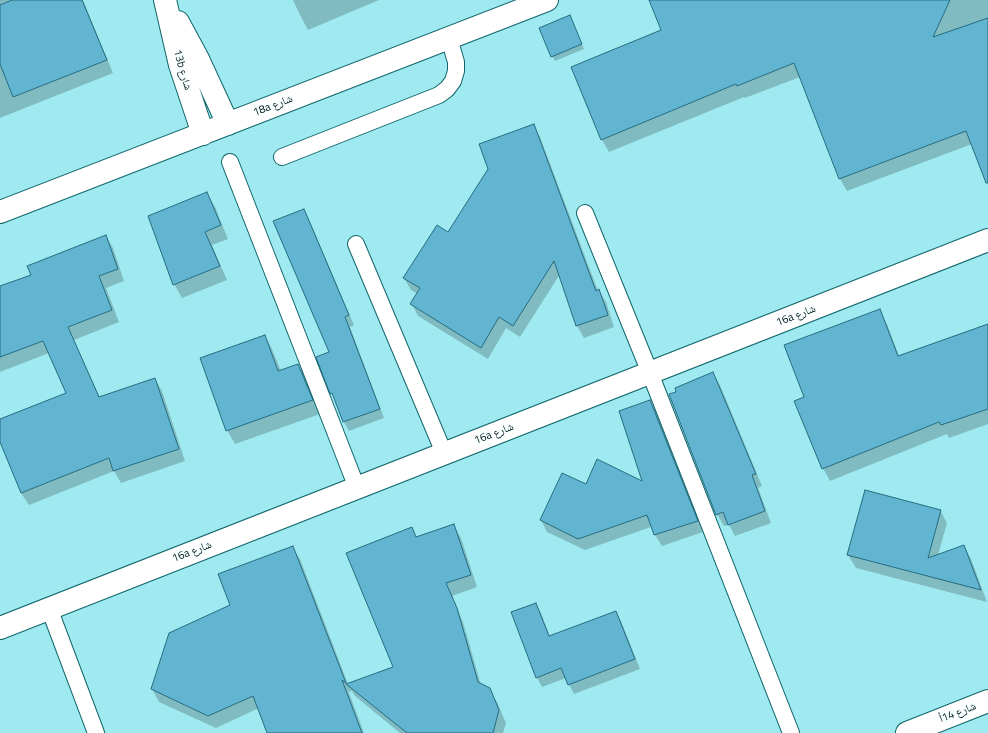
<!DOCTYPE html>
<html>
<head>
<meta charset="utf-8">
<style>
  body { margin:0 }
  canvas { display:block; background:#9feaf0 }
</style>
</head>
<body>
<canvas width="988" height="733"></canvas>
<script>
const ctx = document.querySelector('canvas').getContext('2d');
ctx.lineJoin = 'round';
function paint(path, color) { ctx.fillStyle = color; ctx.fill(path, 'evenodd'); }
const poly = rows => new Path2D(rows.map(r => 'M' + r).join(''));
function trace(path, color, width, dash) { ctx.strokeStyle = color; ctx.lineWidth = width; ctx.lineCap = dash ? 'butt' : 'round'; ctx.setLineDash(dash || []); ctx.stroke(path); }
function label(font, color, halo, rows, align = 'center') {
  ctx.font = font + ' "Titillium Web","Noto Naskh Arabic",sans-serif'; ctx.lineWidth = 3; ctx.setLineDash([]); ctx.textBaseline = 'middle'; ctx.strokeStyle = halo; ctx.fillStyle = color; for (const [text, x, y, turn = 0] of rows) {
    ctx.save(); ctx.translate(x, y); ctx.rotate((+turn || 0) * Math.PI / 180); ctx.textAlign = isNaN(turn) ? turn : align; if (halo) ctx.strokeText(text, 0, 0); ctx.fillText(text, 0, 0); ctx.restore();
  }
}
const shadow = poly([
  [0,0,83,0,113,73,0,118],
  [293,0,379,0,308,30,301,17],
  [650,0,988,0,988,176,972,144,847,191,840,179,800,77,745,98,744,97,609,152,602,140,572,68,662,30],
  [572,21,584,49,555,61,552,56],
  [533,125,540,137,598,291,599,291,606,302,614,327,584,338,577,326,560,274,520,337,506,328,488,359,418,316,412,304,418,294,411,290,404,278,449,234],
  [207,193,215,207,228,239,212,245,227,280,182,298,174,284],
  [303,210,309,219,354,325,350,327,384,418,349,431,344,422,337,403,331,393,317,358,330,353],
  [106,236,113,248,124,281,106,288,119,322,74,340,100,398,155,379,162,391,185,461,121,483,114,471,29,505,21,493,0,439,0,420,67,393,49,353,0,372,0,287,32,275],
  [880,311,887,324,899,356,988,326,988,424,949,438,947,434,830,481,823,468,805,398],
  [265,336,272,349,281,371,298,365,306,378,320,414,235,444,227,430],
  [713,373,720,385,762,486,758,488,771,523,735,536,729,525,724,526,717,514,678,392],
  [650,402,657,413,703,532,662,546,655,535,652,527,651,527,585,550,547,532,541,520,644,483],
  [940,510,947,523,938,555,964,546,971,559,987,602,856,568,848,555],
  [454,526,461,538,477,587,452,596,463,622,481,685,489,689,497,702,506,723,503,733,400,733,355,696,352,691,350,691,351,693,348,690,364,733,268,733,259,708,216,728,159,702,152,689,231,606,292,547,300,559,348,684,394,667,412,528,417,538],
  [536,604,541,613,550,637,616,612,621,621,640,669,574,694,566,678,542,687,537,677]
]);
const building = poly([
  [12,0,82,0,107,60,13,97,0,64,0,5,12,0],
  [649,0,950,0,933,37,988,18,988,183,986,183,966,131,839,179,794,63,737,86,736,84,601,140,571,67,661,30,649,0],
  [570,15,582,44,551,57,539,28,570,15],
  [534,124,596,291,599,289,608,315,576,326,554,261,513,326,499,317,481,348,410,304,420,288,403,278,437,225,448,232,488,169,479,144,534,124],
  [207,192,221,225,205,232,220,266,173,285,148,216,207,192],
  [304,209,349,315,345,317,380,409,343,422,332,393,330,394,316,357,329,352,273,221,304,209],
  [106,235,118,269,99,276,112,310,68,327,99,397,155,378,179,449,113,471,109,458,21,493,0,442,0,419,66,393,43,341,0,357,0,286,31,275,27,266,106,235],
  [880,309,898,356,988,324,988,409,941,425,939,422,822,469,794,401,804,397,784,345,880,309],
  [265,335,278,371,298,364,313,400,226,431,200,358,265,335],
  [713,372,756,474,752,475,765,511,728,525,723,512,716,515,669,394,676,392,675,388,713,372],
  [650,400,698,521,654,535,647,515,578,539,540,520,562,473,586,484,597,459,642,481,619,411,650,400],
  [865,490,941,510,928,558,964,545,981,590,847,555,865,490],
  [454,524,471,575,446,583,457,608,478,682,490,688,499,710,493,733,407,733,346,684,393,667,346,553,412,527,416,537,454,524],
  [293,546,346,683,342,680,362,733,267,733,253,696,208,716,151,689,169,633,230,605,218,574,293,546],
  [536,603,549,636,616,611,635,659,568,685,561,668,536,678,511,612,536,603]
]);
const service = poly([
  [282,157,439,95,447,89,453,81,456,71,456,62,449,38],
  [230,162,357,488],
  [585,213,650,373,791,733],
  [356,244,444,453],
  [49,608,96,733]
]);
const minor = poly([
  [165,0,180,65,203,134],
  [178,22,198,59,228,124],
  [0,212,547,0],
  [0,628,988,240],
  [907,733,988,701]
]);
const streetNames = [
  ["13b شارع",182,70,74],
  ["18a شارع",273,106,-21],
  ["16a شارع",796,316,-21],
  ["16a شارع",494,434,-21],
  ["16a شارع",192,552,-21],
  ["شارع 14أ",958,713,-21]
];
paint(shadow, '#0003');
paint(building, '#61b5d0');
trace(building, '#276c80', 1);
trace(service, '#0f656a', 18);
trace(minor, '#0f656a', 24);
trace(service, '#fff', 16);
trace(minor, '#fff', 22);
label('11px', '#00181b', '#f7fefe', streetNames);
</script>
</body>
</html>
